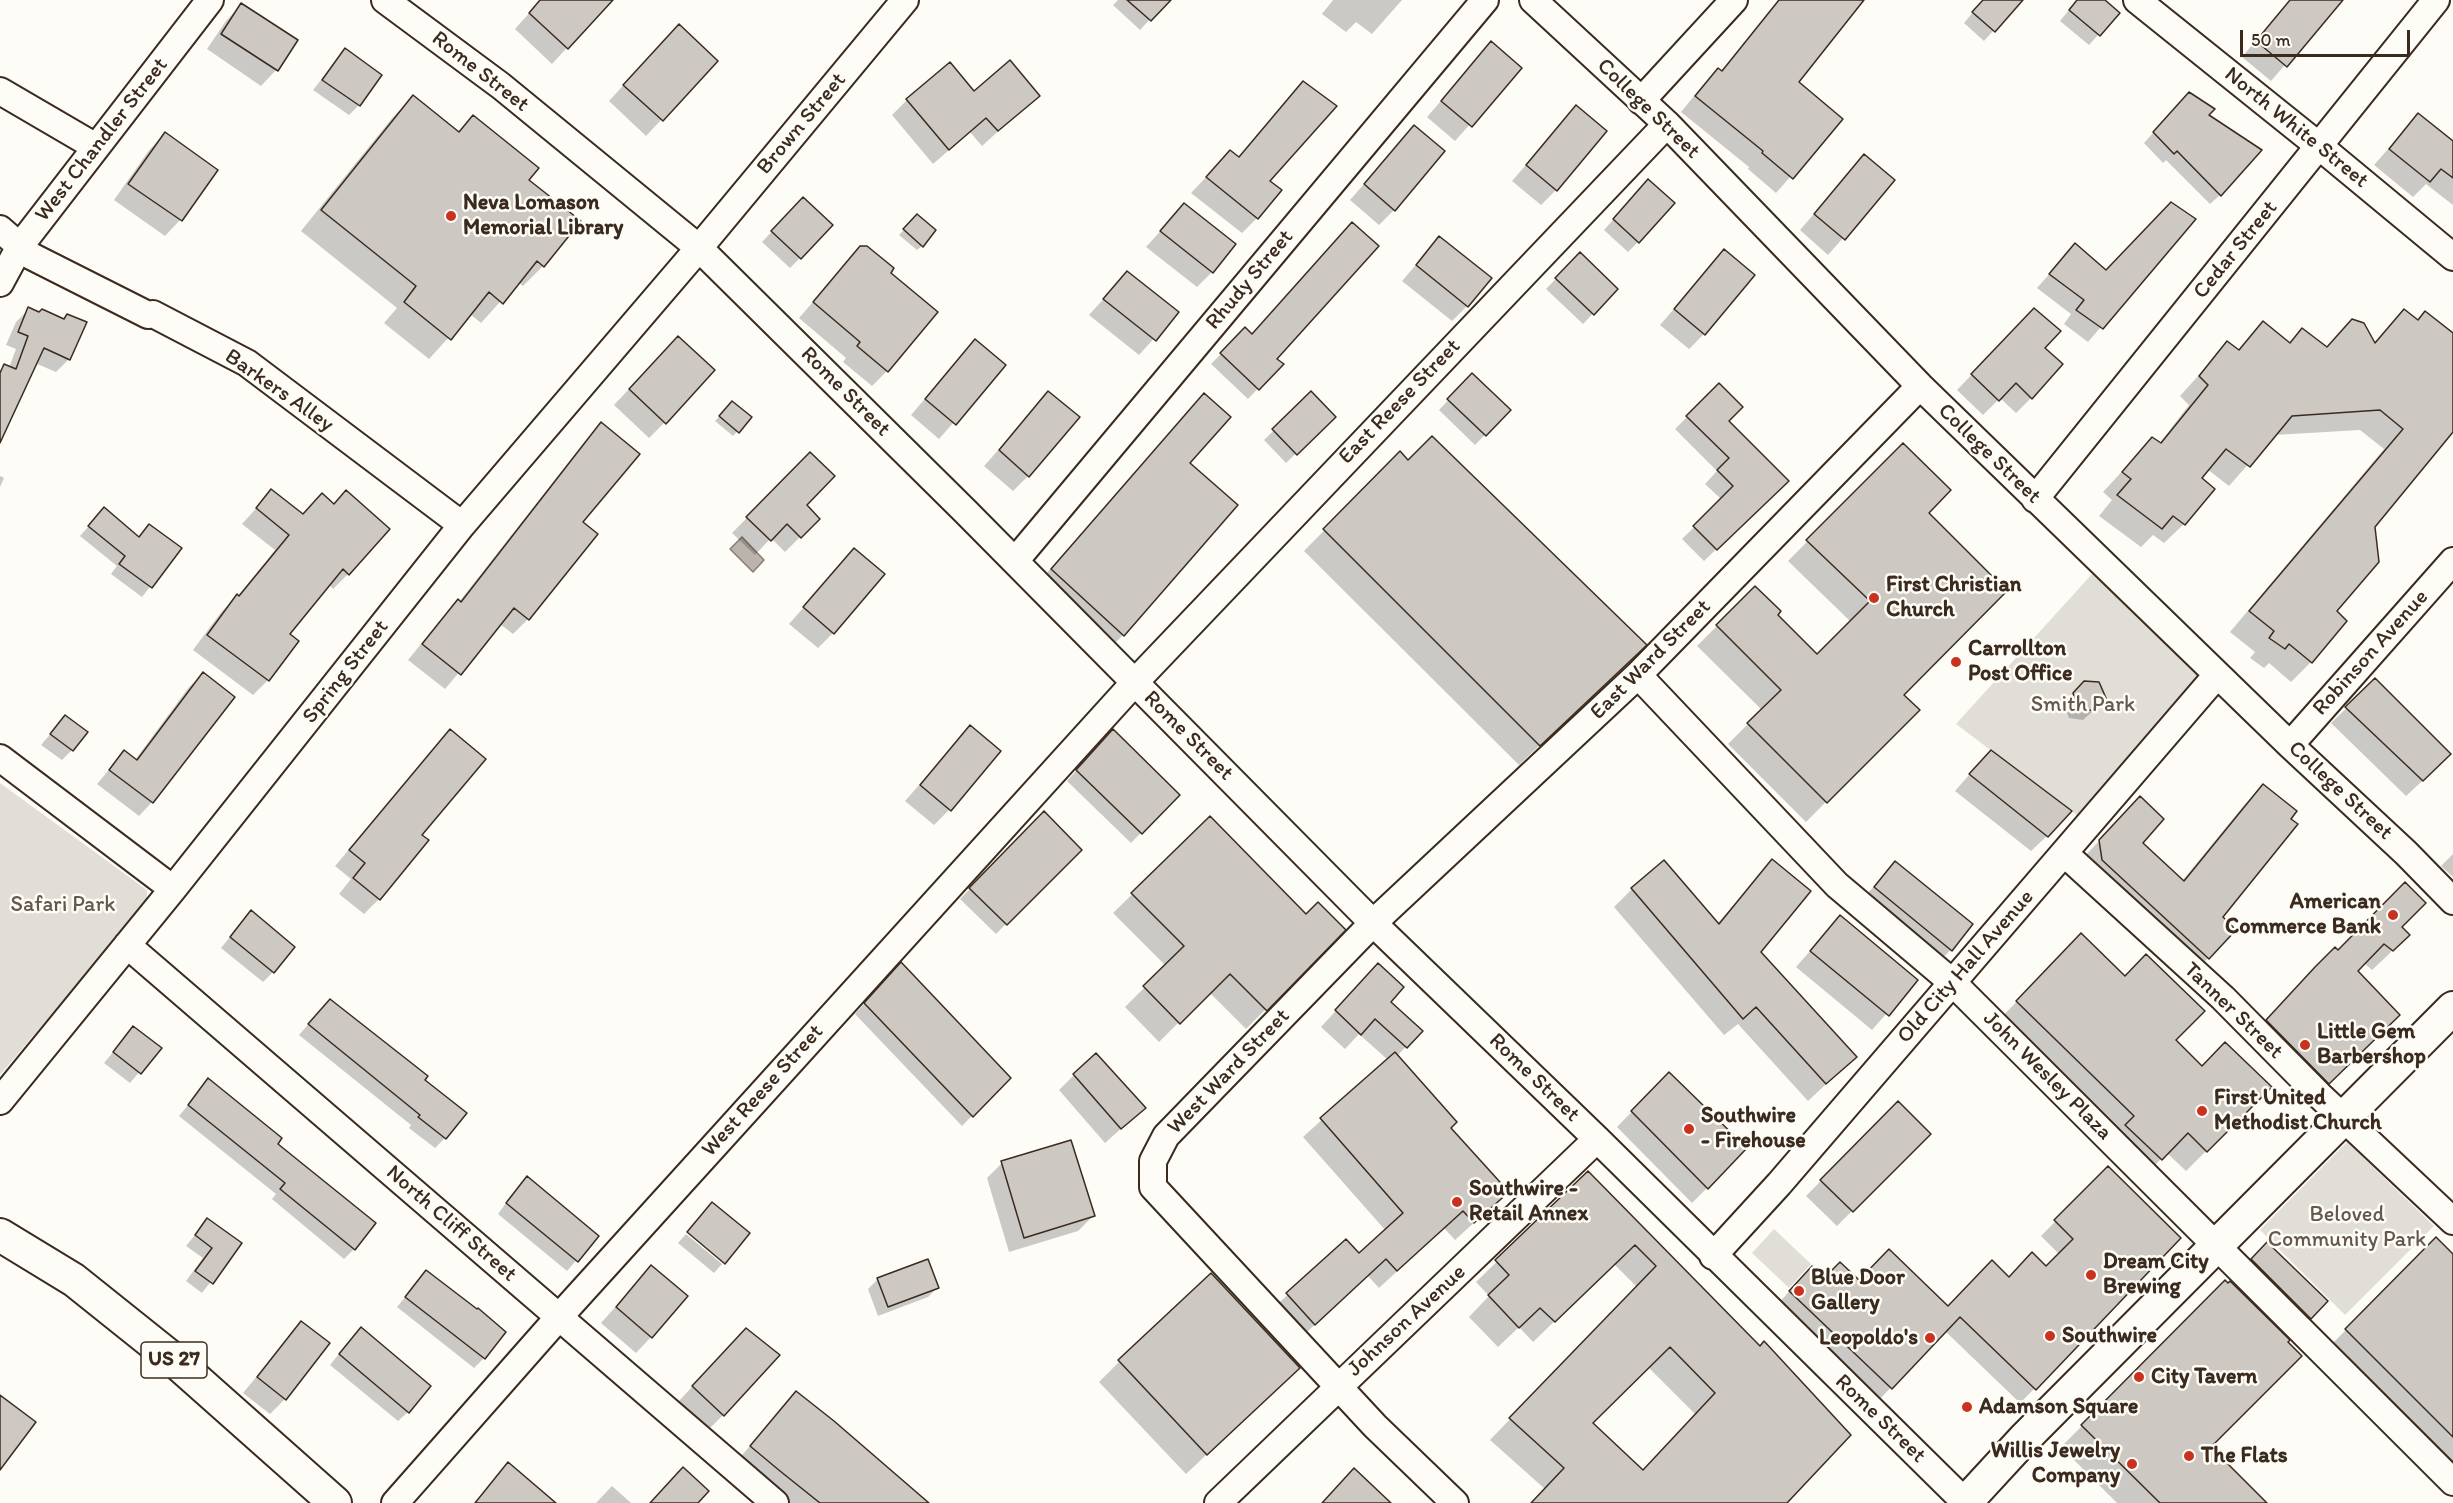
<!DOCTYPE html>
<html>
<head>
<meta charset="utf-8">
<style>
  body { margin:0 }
  #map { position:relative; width:2453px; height:1503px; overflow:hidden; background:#fdfcf7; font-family:Itim,sans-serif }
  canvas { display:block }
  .scale { position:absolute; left:2240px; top:30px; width:170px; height:27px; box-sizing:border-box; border:3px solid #3b2a1e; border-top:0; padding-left:8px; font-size:18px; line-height:21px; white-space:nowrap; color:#3b2a1e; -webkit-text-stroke:4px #fdfcf7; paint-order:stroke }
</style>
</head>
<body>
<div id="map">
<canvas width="2453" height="1503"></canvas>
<div class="scale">50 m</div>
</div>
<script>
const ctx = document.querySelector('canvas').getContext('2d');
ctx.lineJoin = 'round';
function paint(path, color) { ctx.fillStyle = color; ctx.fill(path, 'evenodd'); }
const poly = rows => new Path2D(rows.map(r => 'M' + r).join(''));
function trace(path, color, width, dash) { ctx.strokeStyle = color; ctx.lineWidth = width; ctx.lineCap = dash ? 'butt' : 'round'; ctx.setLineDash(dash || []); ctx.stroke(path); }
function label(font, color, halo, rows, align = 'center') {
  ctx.font = font + ' Itim,sans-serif'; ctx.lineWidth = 5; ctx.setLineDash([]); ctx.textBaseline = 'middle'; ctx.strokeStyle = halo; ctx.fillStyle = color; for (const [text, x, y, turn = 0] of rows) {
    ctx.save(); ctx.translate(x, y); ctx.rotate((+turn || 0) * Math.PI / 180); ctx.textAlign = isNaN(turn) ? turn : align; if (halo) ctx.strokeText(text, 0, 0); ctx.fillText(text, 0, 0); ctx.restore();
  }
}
const green = poly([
  [2102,563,2217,675,2089,824,1956,724],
  [0,783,147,890,147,901,0,1075],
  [2347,1142,2434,1226,2345,1315,2260,1230],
  [1774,1229,1811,1264,1789,1288,1752,1253]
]);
const water = poly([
  [742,537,764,560,753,572,730,549,742,537]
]);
const shadow = poly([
  [541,0,611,0,552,64,515,29],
  [1118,0,1155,0,1162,6,1140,30,1113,5],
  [1333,0,1402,0,1372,34,1356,22,1346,32,1322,14],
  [1778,0,1863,0,1797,83,1841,119,1776,193,1748,169,1749,167,1681,112,1703,85,1718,70,1721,72],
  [1983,0,2021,0,1984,41,1964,23],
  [2077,0,2102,0,2118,13,2089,45,2060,21],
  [2290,0,2341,0,2271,81,2242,57],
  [241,5,296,41,276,70,261,86,207,49,226,21],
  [663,42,716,61,646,136,609,101],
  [1491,43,1520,68,1455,141,1427,117],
  [345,50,359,105,349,115,313,90],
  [974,93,1038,95,982,146,970,132,933,164,892,115,907,100],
  [413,97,457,133,473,117,527,180,543,266,523,286,518,282,481,323,470,314,429,359,384,323,397,308,301,231,393,117],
  [1288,99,1257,218,1242,233,1191,193,1230,152,1238,158],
  [2179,104,2207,115,2220,195,2210,204,2166,160,2163,163,2144,143],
  [1576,107,1556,190,1541,205,1512,181],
  [2418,115,2453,143,2453,205,2426,184,2413,197,2374,165],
  [1414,127,1394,210,1379,225,1350,200],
  [165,134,216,170,180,220,165,236,114,200,150,149],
  [1864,156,1893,181,1828,255,1800,230],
  [1639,191,1638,242,1628,252,1604,230],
  [1184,205,1212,272,1197,287,1146,247],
  [793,209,800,258,790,268,762,242],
  [917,216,922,246,917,250,899,235],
  [2194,219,2088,342,2064,324,2071,314,2037,288,2075,245,2106,272],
  [1439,238,1467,306,1452,321,1402,281],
  [861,247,889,273,887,371,872,386,843,362,846,358,799,318],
  [1724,251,1704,334,1689,349,1660,325],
  [1580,254,1616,289,1583,324,1546,289],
  [1127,273,1177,313,1139,355,1089,315],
  [29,309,63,320,67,315,69,359,56,372,35,363,0,439,0,370,5,366,9,368,16,349,6,345,16,322],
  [2404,311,2417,321,2453,335,2453,430,2373,526,2311,662,2291,682,2269,663,2264,668,2250,658,2255,652,2230,632,2384,449,2360,430,2274,435,2229,486,2207,469,2200,478,2184,524,2164,543,2153,535,2141,547,2099,516,2112,500,2103,492,2152,439,2159,444,2189,405,2180,396,2228,343,2237,351,2263,323,2289,343,2302,330,2326,348,2352,320,2373,344],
  [2019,325,2043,349,2031,398,2016,413,2000,398,1983,415,1957,390],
  [1245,329,1281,364,1248,399,1211,364],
  [975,341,1004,365,939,439,911,415],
  [663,353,664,423,649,438,614,405],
  [1472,375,1509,410,1475,445,1439,410],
  [1719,385,1727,421,1787,481,1704,561,1682,539,1722,500,1705,484,1717,471,1675,429],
  [1049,393,1028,476,1013,491,984,466],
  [1311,394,1334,417,1286,463,1264,440],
  [733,403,750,417,733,436,715,421],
  [1190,410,1188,463,1123,635,1109,649,1037,584],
  [601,424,581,523,528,619,513,634,500,624,445,689,408,660,443,617,459,602,586,440],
  [1903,445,1927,513,1902,695,1917,710,1806,822,1728,744,1762,710,1697,646,1755,588,1776,615,1817,656,1851,622,1788,561],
  [1400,453,1624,665,1519,765,1304,551],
  [810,454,805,505,818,519,785,552,771,538,755,555,732,533],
  [0,476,4,478,0,487],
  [272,491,302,516,348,574,333,589,329,584,288,634,268,680,253,695,193,650,222,611,237,597,275,550,242,524],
  [104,509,138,538,149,526,180,548,142,597,111,574,117,566,80,536],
  [854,550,833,633,818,648,789,624],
  [203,674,152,802,139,816,97,784,124,752,135,760,189,687],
  [2375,681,2434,770,2406,796,2331,723],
  [2074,693,2094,710,2083,720,2069,718,2064,704],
  [65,717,72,750,62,760,41,745],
  [970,727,949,810,934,825,905,801],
  [450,731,420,835,379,899,364,914,339,894,351,879,335,866],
  [1103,741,1178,795,1131,843,1067,781],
  [1976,767,2047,836,2031,851,1955,791],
  [2263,786,2208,958,2190,976,2081,860,2122,817,2141,843,2182,881,2245,804],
  [1044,813,1080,850,996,934,960,899],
  [1210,818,1306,916,1344,930,1246,1029,1209,992,1159,1042,1125,1007,1166,966,1113,913],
  [2453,854,2453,877,2441,866],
  [1772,861,1759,952,1855,1057,1808,1101,1738,1024,1724,1035,1614,907,1632,889,1717,924],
  [1895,863,1951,950,1935,965,1859,903],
  [1840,917,1916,980,1872,1030,1796,967],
  [242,922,273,972,263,982,221,948],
  [2400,927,2407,935,2388,955,2372,970,2363,962,2356,971,2379,1035,2309,1102,2247,1040,2296,988,2337,952],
  [2061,956,2174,1040,2202,1068,2270,1087,2186,1171,2167,1153,2141,1179,1996,1023],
  [891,974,1009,1078,962,1126,855,1014],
  [1363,981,1421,1031,1397,1056,1449,1128,1489,1209,1455,1240,1444,1228,1379,1288,1368,1276,1296,1342,1269,1312,1346,1241,1359,1255,1386,1231,1303,1137,1388,1060,1359,1034,1345,1049,1321,1027],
  [320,1011,423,1080,445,1138,435,1148,409,1128,411,1125,299,1035],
  [133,1028,160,1048,130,1083,104,1063],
  [1074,1075,1144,1108,1105,1143,1059,1090],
  [209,1080,275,1144,354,1249,344,1259,272,1199,276,1194,179,1116],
  [1654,1089,1707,1188,1692,1203,1617,1127],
  [1898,1103,1929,1134,1837,1226,1806,1196],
  [1002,1163,1093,1216,1078,1231,1009,1252,987,1178],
  [2108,1168,2035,1388,2020,1403,1945,1331,1876,1403,1775,1307,1797,1283,1824,1280,1859,1282,1948,1307,2009,1278,2046,1268,2059,1254,2041,1236],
  [1588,1173,1760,1348,1785,1503,1532,1503,1545,1489,1490,1440,1637,1287,1614,1264,1533,1342,1519,1327,1498,1347,1469,1317,1489,1296,1476,1282],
  [1648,1367,1696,1415,1643,1472,1591,1423],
  [517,1188,597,1236,567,1271,498,1214],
  [207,1220,240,1244,202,1293,186,1281,203,1258,186,1246],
  [686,1234,722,1264,714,1273,678,1243],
  [2436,1239,2453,1256,2453,1478,2325,1351],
  [2267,1244,2326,1301,2300,1328,2242,1270],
  [651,1267,651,1337,636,1353,601,1323],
  [426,1272,484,1358,474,1368,397,1307],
  [878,1279,938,1287,928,1297,878,1316,868,1289],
  [2225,1282,2209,1447,2263,1503,2117,1503,2061,1447],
  [301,1323,285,1399,270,1414,243,1393],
  [351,1339,408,1412,398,1421,330,1365],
  [731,1345,723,1415,708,1430,678,1402],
  [1120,1361,1277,1388,1186,1474,1099,1382],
  [796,1393,927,1503,786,1503,736,1462],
  [612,1486,631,1503,596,1503]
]);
const building = poly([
  [540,0,613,0,568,49,529,13,540,0],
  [1127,0,1171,0,1151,21,1127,0],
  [1779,0,1864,0,1799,82,1843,119,1793,179,1762,153,1763,151,1695,96,1718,68,1722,71,1779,0],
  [1983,0,2023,0,1995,32,1972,12,1983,0],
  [2077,0,2105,0,2120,13,2100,36,2069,10,2077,0],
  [2290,0,2343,0,2287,67,2256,41,2290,0],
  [241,3,298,40,278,71,221,34,241,3],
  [679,24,718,61,663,121,623,85,679,24],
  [1491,41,1522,68,1472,127,1441,101,1491,41],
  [345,48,382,75,360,106,322,80,345,48],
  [1010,60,1040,96,998,131,986,118,949,150,906,99,950,62,974,91,1010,60],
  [1303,81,1337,106,1270,181,1282,190,1258,219,1206,177,1230,150,1239,157,1303,81],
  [2189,92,2215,109,2209,115,2262,150,2221,196,2177,151,2174,154,2153,132,2189,92],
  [413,95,459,132,473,115,539,168,529,180,581,221,544,267,537,261,503,304,489,292,451,340,404,302,416,286,321,210,413,95],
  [1576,105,1607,131,1557,191,1526,165,1576,105],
  [2418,113,2453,141,2453,178,2441,169,2430,182,2389,149,2418,113],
  [1414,125,1445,151,1395,211,1364,184,1414,125],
  [165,132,218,170,182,221,128,184,165,132],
  [1864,154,1895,180,1845,240,1814,214,1864,154],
  [1648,179,1675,203,1639,243,1613,219,1648,179],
  [803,197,833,225,801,259,771,231,803,197],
  [2171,202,2196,219,2103,329,2076,310,2084,300,2049,274,2075,243,2106,270,2171,202],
  [1184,203,1236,244,1213,273,1160,231,1184,203],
  [917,214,936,230,923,247,903,229,917,214],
  [1352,222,1379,246,1277,359,1284,364,1259,390,1220,353,1245,327,1252,334,1352,222],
  [1439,236,1492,278,1468,307,1416,265,1439,236],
  [860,246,867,246,894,268,891,273,938,312,888,372,857,346,860,342,813,302,860,246],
  [1724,249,1755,275,1705,335,1674,309,1724,249],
  [1580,252,1618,289,1594,315,1555,278,1580,252],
  [1127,271,1179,312,1156,341,1103,299,1127,271],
  [28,307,39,312,42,309,64,319,67,314,87,322,70,360,44,348,0,443,0,373,4,364,16,369,28,336,18,332,28,307],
  [2034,308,2061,331,2045,348,2063,364,2032,399,2016,383,1999,401,1971,374,2034,308],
  [2404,309,2418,320,2425,311,2453,333,2453,432,2375,527,2379,562,2337,611,2347,621,2312,663,2289,644,2285,649,2269,638,2274,631,2249,611,2403,429,2380,410,2292,416,2250,467,2226,449,2202,478,2215,489,2185,525,2173,516,2162,529,2117,495,2131,479,2122,472,2152,437,2161,443,2208,385,2199,376,2227,341,2239,350,2263,321,2290,343,2302,328,2327,347,2352,319,2364,323,2375,343,2404,309],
  [678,336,715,370,666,424,629,389,678,336],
  [975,339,1006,365,956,425,925,399,975,339],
  [1472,373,1511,410,1486,436,1447,399,1472,373],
  [1719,383,1743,407,1729,421,1789,481,1717,550,1693,526,1733,486,1717,470,1729,458,1686,416,1719,383],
  [1048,391,1080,417,1029,477,999,450,1048,391],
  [1311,391,1336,417,1297,455,1272,429,1311,391],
  [1204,393,1231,417,1190,463,1238,505,1124,636,1051,569,1204,393],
  [732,401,752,417,739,433,719,416,732,401],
  [601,422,640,454,583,522,598,534,529,620,514,608,461,675,422,644,458,599,461,602,601,422],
  [1432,436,1647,645,1540,746,1323,529,1400,451,1408,460,1432,436],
  [1903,443,1951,490,1929,513,2007,591,1904,695,1920,710,1827,803,1747,723,1781,690,1716,625,1755,586,1781,611,1778,615,1817,654,1870,601,1806,540,1903,443],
  [810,452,835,476,807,505,820,519,801,538,787,524,771,541,746,517,810,452],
  [271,489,303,514,322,493,334,504,346,490,390,529,349,575,343,569,290,634,299,641,269,681,207,635,237,594,239,596,289,535,256,508,271,489],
  [104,507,139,537,149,524,182,548,152,588,119,564,125,556,88,526,104,507],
  [854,548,885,574,834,634,803,607,854,548],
  [203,672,235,697,153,803,109,770,124,750,137,760,203,672],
  [2375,678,2451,754,2423,781,2345,707,2375,678],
  [2084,681,2099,682,2106,698,2095,711,2078,708,2073,693,2084,681],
  [65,715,88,732,73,751,50,734,65,715],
  [970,725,1001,751,951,811,920,785,970,725],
  [450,729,486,759,422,835,429,840,380,900,353,878,365,863,349,850,450,729],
  [1113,729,1180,795,1142,834,1076,770,1113,729],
  [1991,750,2072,811,2048,837,1969,774,1991,750],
  [2263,784,2297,811,2291,819,2298,824,2223,917,2236,930,2209,959,2102,860,2099,840,2140,796,2164,819,2143,843,2184,881,2263,784],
  [1044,811,1082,850,1007,925,969,888,1044,811],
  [1210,816,1306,914,1318,902,1346,930,1267,1011,1230,974,1180,1024,1143,986,1184,946,1131,893,1210,816],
  [1772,859,1811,891,1761,952,1857,1057,1826,1084,1756,1007,1743,1019,1631,888,1664,860,1719,924,1772,859],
  [1895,861,1973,924,1952,951,1874,887,1895,861],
  [2405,882,2426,903,2402,927,2410,935,2393,951,2384,944,2358,971,2400,1015,2329,1084,2266,1020,2315,967,2335,947,2338,950,2405,882],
  [251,910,295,947,274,973,230,937,251,910],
  [1840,915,1918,980,1889,1016,1810,951,1840,915],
  [2081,933,2125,976,2146,954,2205,1011,2176,1040,2202,1066,2225,1042,2272,1087,2207,1152,2188,1133,2162,1160,2125,1125,2134,1116,2016,1001,2081,933],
  [901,962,1011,1078,973,1117,864,1003,901,962],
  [1378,963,1404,987,1391,1002,1423,1031,1407,1048,1375,1019,1361,1035,1335,1010,1378,963],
  [330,999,428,1076,425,1080,467,1113,446,1139,418,1117,420,1115,308,1024,330,999],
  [133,1026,162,1048,141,1074,113,1052,133,1026],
  [1395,1052,1457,1122,1451,1128,1509,1192,1474,1223,1463,1211,1397,1271,1386,1259,1315,1325,1286,1293,1346,1239,1359,1253,1403,1213,1320,1118,1395,1052],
  [1096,1053,1146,1108,1121,1129,1073,1074,1096,1053],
  [1669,1072,1747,1148,1708,1189,1631,1111,1669,1072],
  [208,1078,282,1138,278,1144,376,1223,355,1250,280,1189,285,1183,188,1105,208,1078],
  [1898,1101,1931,1134,1853,1212,1820,1180,1898,1101],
  [1071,1140,1095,1216,1024,1238,1001,1161,1071,1140],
  [2108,1166,2181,1238,2036,1390,1960,1317,1892,1389,1789,1291,1812,1266,1824,1278,1840,1262,1859,1280,1889,1249,1948,1306,1992,1260,2009,1277,2032,1252,2046,1266,2073,1239,2054,1220,2108,1166],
  [1588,1171,1760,1346,1764,1341,1851,1435,1787,1503,1531,1503,1564,1468,1509,1418,1656,1266,1635,1245,1555,1322,1540,1308,1519,1328,1488,1295,1509,1275,1495,1260,1588,1171],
  [1670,1347,1715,1393,1643,1470,1593,1423,1670,1347],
  [527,1176,599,1236,578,1262,506,1203,527,1176],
  [712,1202,750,1233,725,1264,687,1232,712,1202],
  [207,1218,242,1243,213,1284,195,1271,212,1248,195,1235,207,1218],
  [2436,1237,2453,1254,2453,1437,2345,1329,2436,1237],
  [2267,1242,2328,1301,2311,1319,2251,1259,2267,1242],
  [928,1259,939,1288,888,1307,877,1278,928,1259],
  [651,1265,688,1296,652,1338,616,1307,651,1265],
  [426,1270,477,1309,478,1308,506,1332,485,1359,405,1297,426,1270],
  [1211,1273,1300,1368,1207,1455,1118,1360,1211,1273],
  [2225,1280,2228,1283,2230,1281,2290,1340,2288,1342,2302,1356,2211,1447,2267,1503,2160,1503,2081,1425,2225,1280],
  [301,1321,330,1343,286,1400,257,1377,301,1321],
  [361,1327,431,1386,409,1413,339,1354,361,1327],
  [746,1328,780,1355,724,1416,692,1386,746,1328],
  [796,1391,834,1421,929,1503,820,1503,780,1471,750,1446,796,1391],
  [0,1395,36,1422,0,1470,0,1395],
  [508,1462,556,1503,475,1503,508,1462],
  [683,1467,709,1491,698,1503,650,1503,683,1467],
  [1354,1468,1391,1503,1322,1503,1354,1468]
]);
const minor = poly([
  [385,0,501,86,699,248,965,511,1373,923,1597,1139,1966,1503],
  [1533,0,1667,124,1920,386,2290,745,2406,853,2453,901],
  [2137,0,2319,146,2453,257],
  [0,91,96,147],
  [1641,101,1734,0],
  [0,229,31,256,148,315,153,314,247,363,462,525],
  [0,283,20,246,210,0],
  [2035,499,2436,0],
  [1015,561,1485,0],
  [1638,675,1837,885,1953,983,2453,1482],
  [2290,745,2453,561],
  [0,758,173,889],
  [2064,853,2223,998,2319,1095,2453,1221],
  [127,945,775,1503],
  [0,1101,173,889,462,525,699,248,905,0],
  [1713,1256,1779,1184,2217,675],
  [395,1503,559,1317,1135,682,1667,124],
  [1218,1503,1597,1139],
  [1455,1503,1375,1426,1153,1187,1153,1161,1166,1136,1373,923,1638,675,1920,386]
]);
const major = poly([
  [0,1235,74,1280,174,1360,335,1503],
  [1965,1503,2024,1439,2453,1008]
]);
const markers = [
  [451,216,6,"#c8321e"],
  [1874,598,6,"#c8321e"],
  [1956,662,6,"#c8321e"],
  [2393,915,6,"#c8321e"],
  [2305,1045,6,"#c8321e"],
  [2202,1111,6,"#c8321e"],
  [1689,1129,6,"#c8321e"],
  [1457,1202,6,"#c8321e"],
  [2091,1275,6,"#c8321e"],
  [1799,1291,6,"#c8321e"],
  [2050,1336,6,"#c8321e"],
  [1930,1338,6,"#c8321e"],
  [2139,1377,6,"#c8321e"],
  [1967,1407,6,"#c8321e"],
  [2189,1456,6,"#c8321e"],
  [2132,1464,6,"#c8321e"]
];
const shields = [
  [174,1360,66]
];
const shieldNames = [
  ["US 27",174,1360]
];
const streetNames = [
  ["Rome Street",480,72,38],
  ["College Street",1648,109,44],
  ["Brown Street",802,124,-50],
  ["North White Street",2296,128,39],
  ["West Chandler Street",102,140,-52],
  ["Cedar Street",2236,250,-51],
  ["Rhudy Street",1250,280,-50],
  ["Barkers Alley",279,391,35],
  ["Rome Street",845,392,45],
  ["East Reese Street",1400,402,-46],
  ["College Street",1989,454,44],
  ["Robinson Avenue",2371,653,-48],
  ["East Ward Street",1651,660,-45],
  ["Spring Street",346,672,-52],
  ["Rome Street",1188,736,45],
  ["College Street",2340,791,43],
  ["Old City Hall Avenue",1966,967,-49],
  ["Tanner Street",2233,1011,44],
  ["West Ward Street",1229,1072,-46],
  ["John Wesley Plaza",2047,1076,45],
  ["Rome Street",1534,1078,44],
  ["West Reese Street",763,1091,-48],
  ["North Cliff Street",451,1224,41],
  ["Johnson Avenue",1407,1321,-43],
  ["Rome Street",1880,1419,44]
];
const poiNames = [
  ["Neva Lomason",463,203],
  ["Memorial Library",463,228],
  ["First Christian",1886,585],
  ["Church",1886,610],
  ["Carrollton",1968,649],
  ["Post Office",1968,674],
  ["American",2381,902,"right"],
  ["Commerce Bank",2381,927,"right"],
  ["Little Gem",2317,1032],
  ["Barbershop",2317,1057],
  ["First United",2214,1098],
  ["Methodist Church",2214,1123],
  ["Southwire",1701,1116],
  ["- Firehouse",1701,1141],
  ["Southwire -",1469,1189],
  ["Retail Annex",1469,1214],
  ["Dream City",2103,1262],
  ["Brewing",2103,1287],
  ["Blue Door",1811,1278],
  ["Gallery",1811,1303],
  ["Southwire",2062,1336],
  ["Leopoldo's",1918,1338,"right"],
  ["City Tavern",2151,1377],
  ["Adamson Square",1979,1407],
  ["Willis Jewelry",2120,1451,"right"],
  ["Company",2120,1476,"right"],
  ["The Flats",2201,1456]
];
const parkNames = [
  ["Smith Park",2083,705],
  ["Safari Park",63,905],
  ["Beloved",2347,1215],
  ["Community Park",2347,1240]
];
paint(green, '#e1ded7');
paint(water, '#bbb4ad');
trace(water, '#887d74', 1.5);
paint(shadow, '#0003');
paint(building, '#cdc8c2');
trace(building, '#3b2a1e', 1.5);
trace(minor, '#3b2a1e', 30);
trace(major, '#3b2a1e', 36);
trace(minor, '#fdfcf7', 26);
trace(major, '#fdfcf7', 32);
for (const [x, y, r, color] of markers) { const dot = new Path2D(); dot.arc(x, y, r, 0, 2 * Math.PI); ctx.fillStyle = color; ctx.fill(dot); trace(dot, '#fdfcf7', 2); }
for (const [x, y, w] of shields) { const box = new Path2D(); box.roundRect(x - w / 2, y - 18, w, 36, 4.5); ctx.fillStyle = '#fdfcf7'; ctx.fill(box); trace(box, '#3b2a1e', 1.5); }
label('bold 21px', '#3b2a1e', null, shieldNames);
label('22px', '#3b2a1e', '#fdfcf7', streetNames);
label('bold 22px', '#3b2a1e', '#fdfcf7', poiNames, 'left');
label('22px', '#64574c', '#fdfcf7', parkNames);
</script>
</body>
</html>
